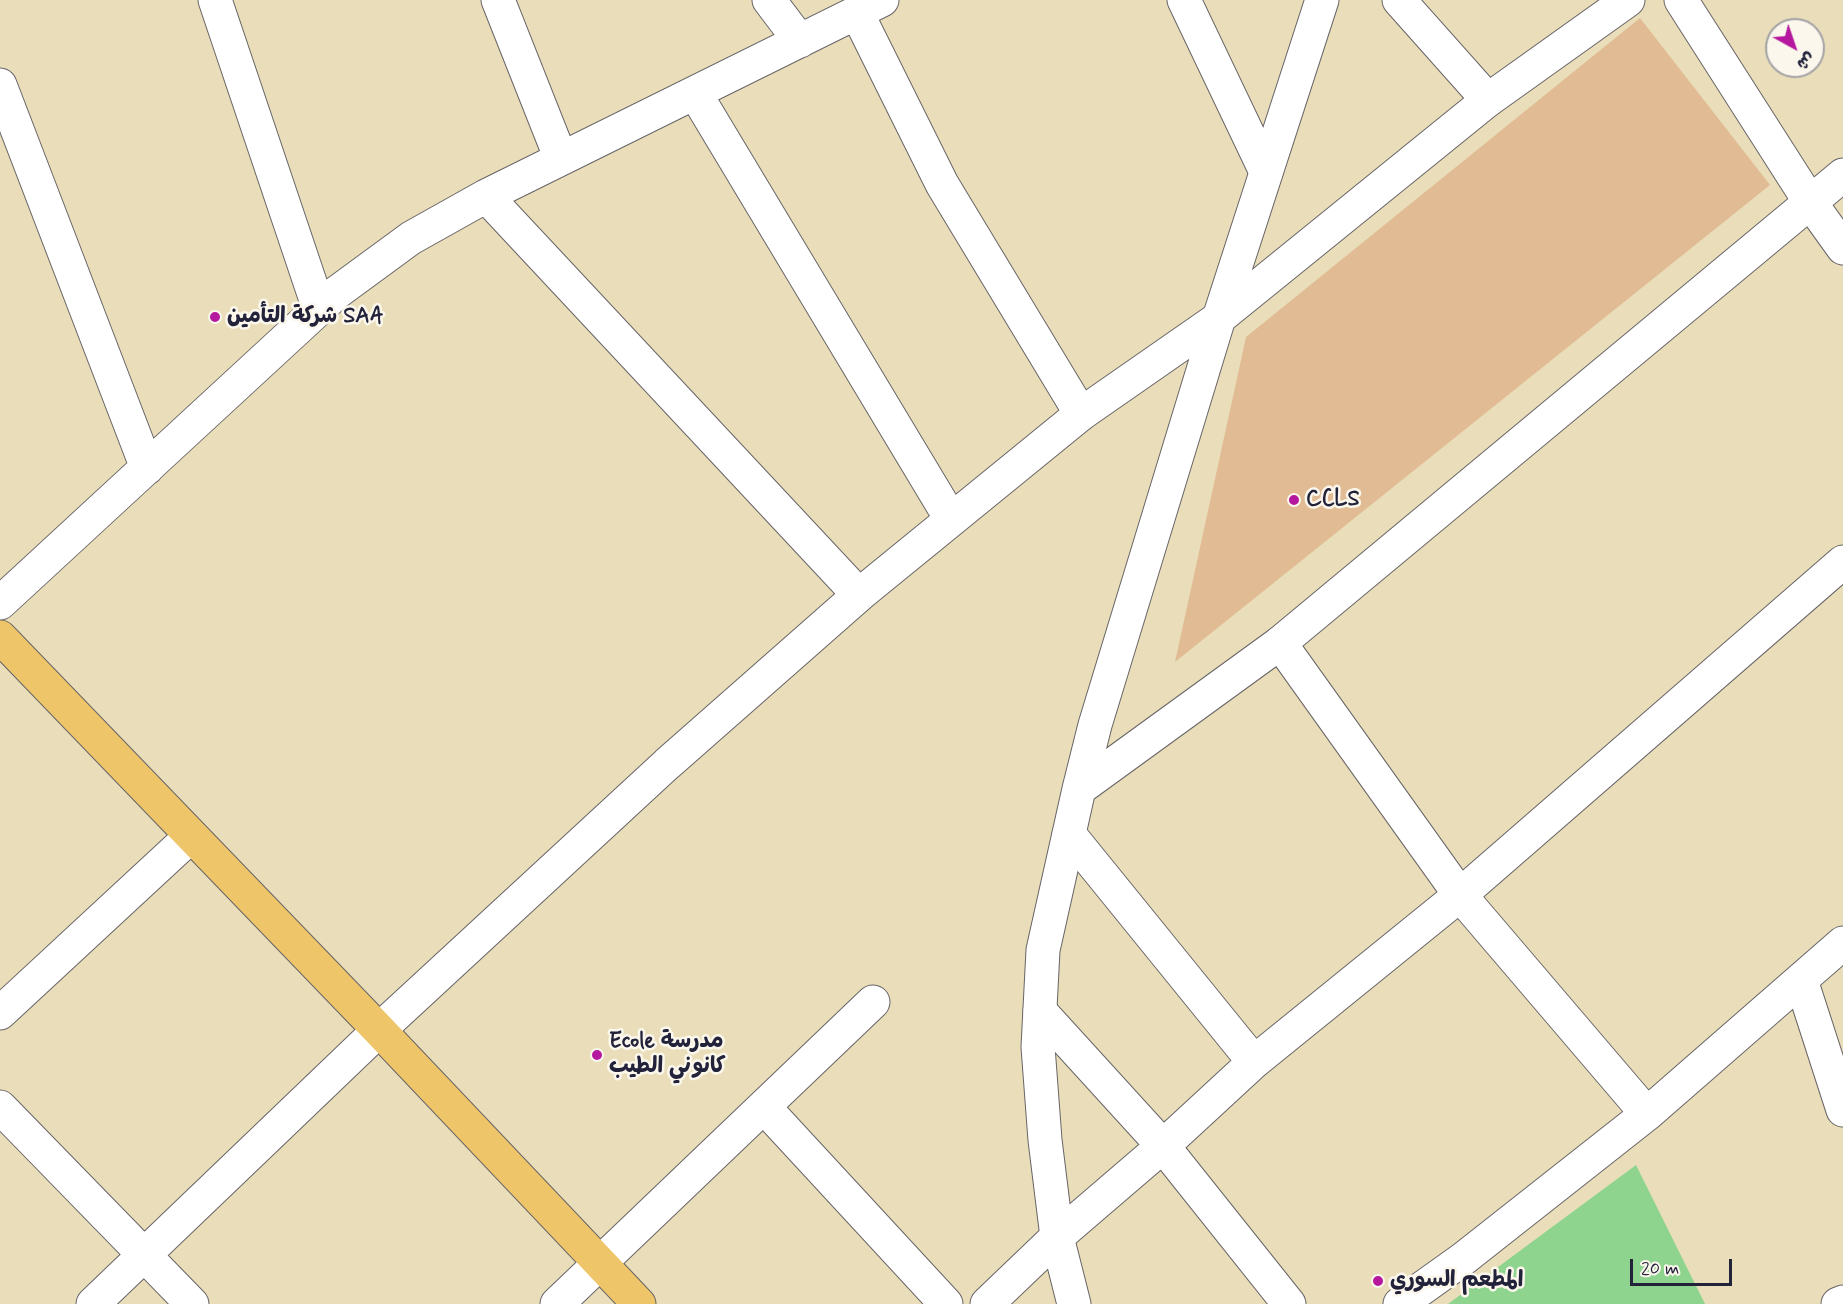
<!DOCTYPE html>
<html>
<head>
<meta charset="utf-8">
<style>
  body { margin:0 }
  #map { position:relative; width:1843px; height:1304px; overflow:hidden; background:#e9deb9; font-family:Mynerve,"Playpen Sans Arabic",sans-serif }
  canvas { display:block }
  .north { position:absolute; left:1765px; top:18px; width:60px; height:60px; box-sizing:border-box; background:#fbf7ec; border:2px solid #a4a2a5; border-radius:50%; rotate:140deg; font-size:16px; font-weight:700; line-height:24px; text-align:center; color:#22223b }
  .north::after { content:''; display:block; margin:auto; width:21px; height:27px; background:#b5179e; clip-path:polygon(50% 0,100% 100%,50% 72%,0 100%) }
  .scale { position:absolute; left:1630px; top:1259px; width:102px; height:27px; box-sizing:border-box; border:3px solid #22223b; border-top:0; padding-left:8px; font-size:18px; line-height:21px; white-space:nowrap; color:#22223b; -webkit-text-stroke:4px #fbf7ec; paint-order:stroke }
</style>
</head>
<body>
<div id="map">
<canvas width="1843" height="1304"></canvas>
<div class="north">ش</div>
<div class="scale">20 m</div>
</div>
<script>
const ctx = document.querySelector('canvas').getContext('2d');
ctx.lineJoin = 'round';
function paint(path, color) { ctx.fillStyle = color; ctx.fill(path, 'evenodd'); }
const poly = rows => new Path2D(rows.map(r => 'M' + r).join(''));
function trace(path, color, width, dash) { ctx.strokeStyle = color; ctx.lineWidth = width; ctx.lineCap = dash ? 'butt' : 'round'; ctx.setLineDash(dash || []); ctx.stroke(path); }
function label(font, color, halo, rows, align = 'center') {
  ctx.font = font + ' Mynerve,"Playpen Sans Arabic",sans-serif'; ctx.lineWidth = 5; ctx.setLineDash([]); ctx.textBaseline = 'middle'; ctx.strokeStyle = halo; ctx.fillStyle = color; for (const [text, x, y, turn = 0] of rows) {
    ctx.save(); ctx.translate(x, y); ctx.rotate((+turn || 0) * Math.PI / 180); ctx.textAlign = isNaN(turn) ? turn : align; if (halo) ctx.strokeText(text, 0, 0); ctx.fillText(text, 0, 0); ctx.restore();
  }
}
const green = poly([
  [1636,1165,1705,1304,1448,1304]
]);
const building = poly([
  [1640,18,1770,185,1175,662,1246,337]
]);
const minor = poly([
  [215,0,319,309],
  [498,0,561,159],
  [769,0,800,41],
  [1184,0,1266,172],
  [1399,0,1488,100],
  [1681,0,1810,202,1843,248],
  [857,13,942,184,1081,414],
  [0,85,147,468],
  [695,93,951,519],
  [486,196,859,595],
  [0,603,336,293,411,238,486,196,882,0],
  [1280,643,1460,895,1647,1114],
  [1069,834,1254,1062],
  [1801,980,1843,1110],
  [1040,1011,1163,1146,1289,1304],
  [0,1013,191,836],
  [0,1107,192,1304],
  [764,1107,946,1304],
  [557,1304,873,1002],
  [987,1304,1057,1237,1163,1146,1254,1062,1460,895,1843,562],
  [1400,1304,1463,1259,1647,1114,1843,943],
  [1838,1304,1843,1302]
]);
const tertiary = poly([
  [1079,789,1280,643,1843,175],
  [93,1304,379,1030,667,764,859,595,1081,414,1219,318,1488,100,1628,0],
  [1074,1304,1057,1237,1045,1140,1038,1047,1043,950,1079,789,1095,725,1219,318,1322,0]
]);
const primary = poly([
  [0,637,379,1030,639,1304]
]);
const markers = [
  [215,317,6,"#b5179e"],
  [1294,500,6,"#b5179e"],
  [597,1055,6,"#b5179e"],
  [1378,1281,6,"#b5179e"]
];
const poiNames = [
  ["شركة التأمين SAA",227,317],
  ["CCLS",1306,500],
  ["Ecole مدرسة",609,1042],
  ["كانوني الطيب",609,1067],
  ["المطعم السوري",1390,1281]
];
paint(green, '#8ed48e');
paint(building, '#e1bb93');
trace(minor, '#686467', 35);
trace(tertiary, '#686467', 35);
trace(primary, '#686467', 35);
trace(minor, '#fff', 33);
trace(tertiary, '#fff', 33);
trace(primary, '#eec569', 33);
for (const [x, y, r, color] of markers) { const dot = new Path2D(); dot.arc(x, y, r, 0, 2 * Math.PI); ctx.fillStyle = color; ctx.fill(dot); trace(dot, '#fbf7ec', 2); }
label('bold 22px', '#22223b', '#fbf7ec', poiNames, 'left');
</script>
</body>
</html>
